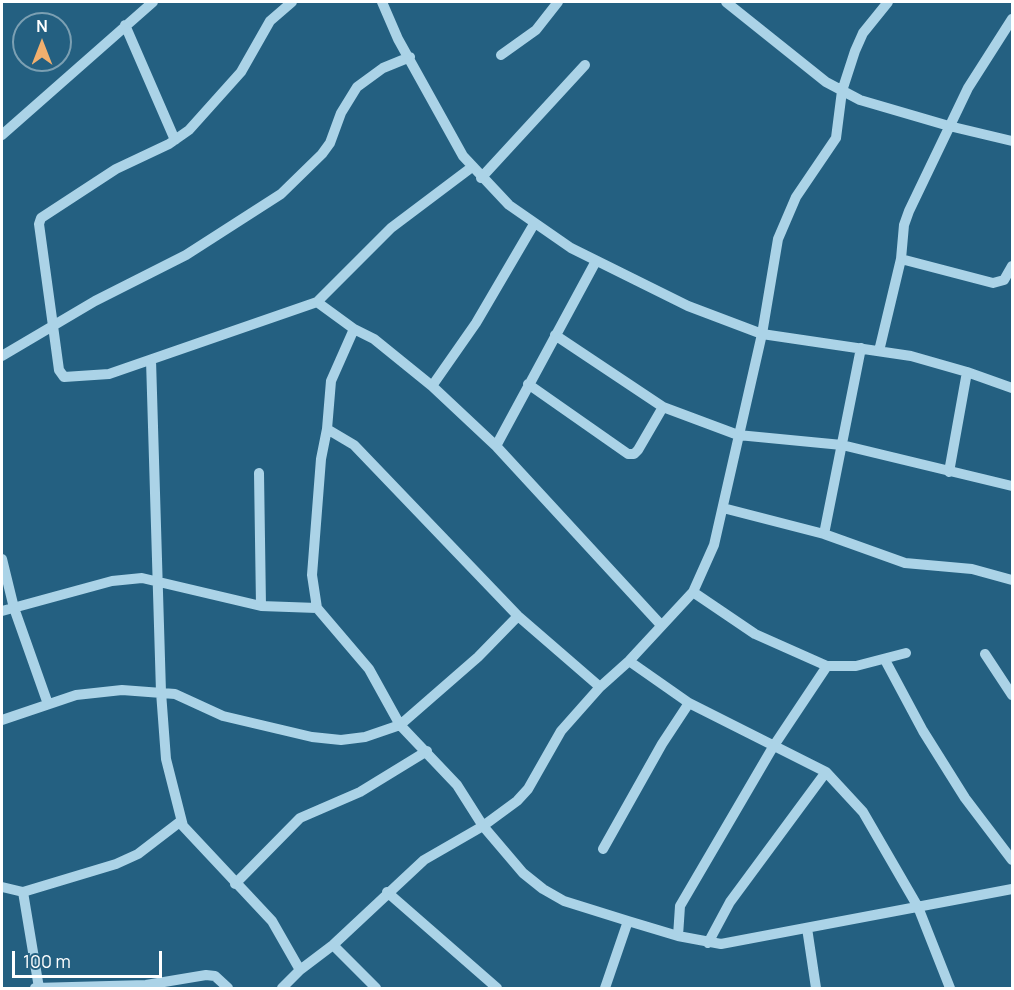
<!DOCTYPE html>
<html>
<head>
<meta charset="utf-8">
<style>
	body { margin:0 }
	#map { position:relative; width:1014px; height:990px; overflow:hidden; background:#246081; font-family:Manrope,sans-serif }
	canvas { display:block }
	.frame { position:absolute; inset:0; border:3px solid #fff; pointer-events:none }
	.north { position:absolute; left:12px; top:12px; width:60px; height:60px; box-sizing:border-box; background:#246081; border:2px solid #7ca0b3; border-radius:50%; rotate:0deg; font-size:16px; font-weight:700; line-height:24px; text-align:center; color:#fff }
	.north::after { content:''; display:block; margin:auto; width:21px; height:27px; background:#f2b06e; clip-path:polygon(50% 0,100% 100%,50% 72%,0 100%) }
	.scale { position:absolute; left:12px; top:951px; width:150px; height:27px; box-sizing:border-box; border:3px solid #fff; border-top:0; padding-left:8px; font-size:18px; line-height:21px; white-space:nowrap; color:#fff; -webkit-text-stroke:4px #246081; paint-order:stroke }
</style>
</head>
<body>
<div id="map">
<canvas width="1014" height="990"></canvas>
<div class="frame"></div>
<div class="north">N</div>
<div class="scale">100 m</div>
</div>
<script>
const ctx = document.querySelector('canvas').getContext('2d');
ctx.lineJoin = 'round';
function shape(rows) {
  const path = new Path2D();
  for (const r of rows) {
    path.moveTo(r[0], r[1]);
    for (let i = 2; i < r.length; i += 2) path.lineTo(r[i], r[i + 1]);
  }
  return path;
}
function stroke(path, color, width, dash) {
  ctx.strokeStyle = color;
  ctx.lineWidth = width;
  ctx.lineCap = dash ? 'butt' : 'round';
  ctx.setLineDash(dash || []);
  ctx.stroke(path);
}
const minor = shape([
	[292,2,270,21,241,72,189,130,169,144,116,169,41,218,39,224,53,326,59,370,64,377,109,374,317,302,391,228,472,167],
	[382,2,398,39,463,156,509,205,571,248,688,306,762,334,911,356,967,372,1012,388],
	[726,2,826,82,860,100,949,126,1012,141],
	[125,25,175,140],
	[501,55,536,30,558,2],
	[2,135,153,2],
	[481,178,585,65],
	[901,259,993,283,1004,280,1012,266],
	[317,302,354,329,331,381,327,429,354,445,518,616,600,687,629,661,693,592,714,545,762,334,778,239,796,197,836,138,842,91,855,51,863,33,888,2],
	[354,329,374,339,432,386,496,446,661,625],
	[555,335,663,407,738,435,842,445,1012,486],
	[879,351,901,259,904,225,909,211,968,88,1012,19],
	[2,356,95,301,186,255,281,194,322,154,330,143,341,113,357,87,383,68,410,57],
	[151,360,161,692,166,759,183,826,272,921,300,970],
	[528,384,628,454,634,454,638,450,663,407],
	[432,386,476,323,534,224],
	[327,429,321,459,312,575,317,608,369,669,400,725,457,785,483,826,523,873,543,889,564,901,628,921,678,936,721,944,1012,889],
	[496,446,596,261],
	[949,472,967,372],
	[259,473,261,606],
	[723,508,824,534,905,563,972,569,1012,580],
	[824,534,861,348],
	[2,559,14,608,48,704],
	[693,592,755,634,827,666,856,666,906,653],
	[2,611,112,581,142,578,261,606,317,608],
	[985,654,1012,695],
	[885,660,923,731,965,798,1012,860],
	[629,661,689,703,826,772,863,812,918,907,950,988],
	[2,720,76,695,122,690,175,694,223,716,312,737,341,740,365,737,400,725,478,657,518,616],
	[603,849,662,744,689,703],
	[235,884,300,818,360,792,427,751],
	[2,887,23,892,39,988],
	[23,892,116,864,138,854,181,821],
	[387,892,497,988],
	[807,928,816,988],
	[678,936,680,906,773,747,827,666],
	[708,943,730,902,826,772],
	[333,945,376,988],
	[35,988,146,985,206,975,215,976,228,988],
	[282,988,300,970,333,945,424,860,483,826,517,801,528,789,561,731,600,687],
	[605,988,628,921]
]);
stroke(minor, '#abd3e7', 10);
</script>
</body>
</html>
